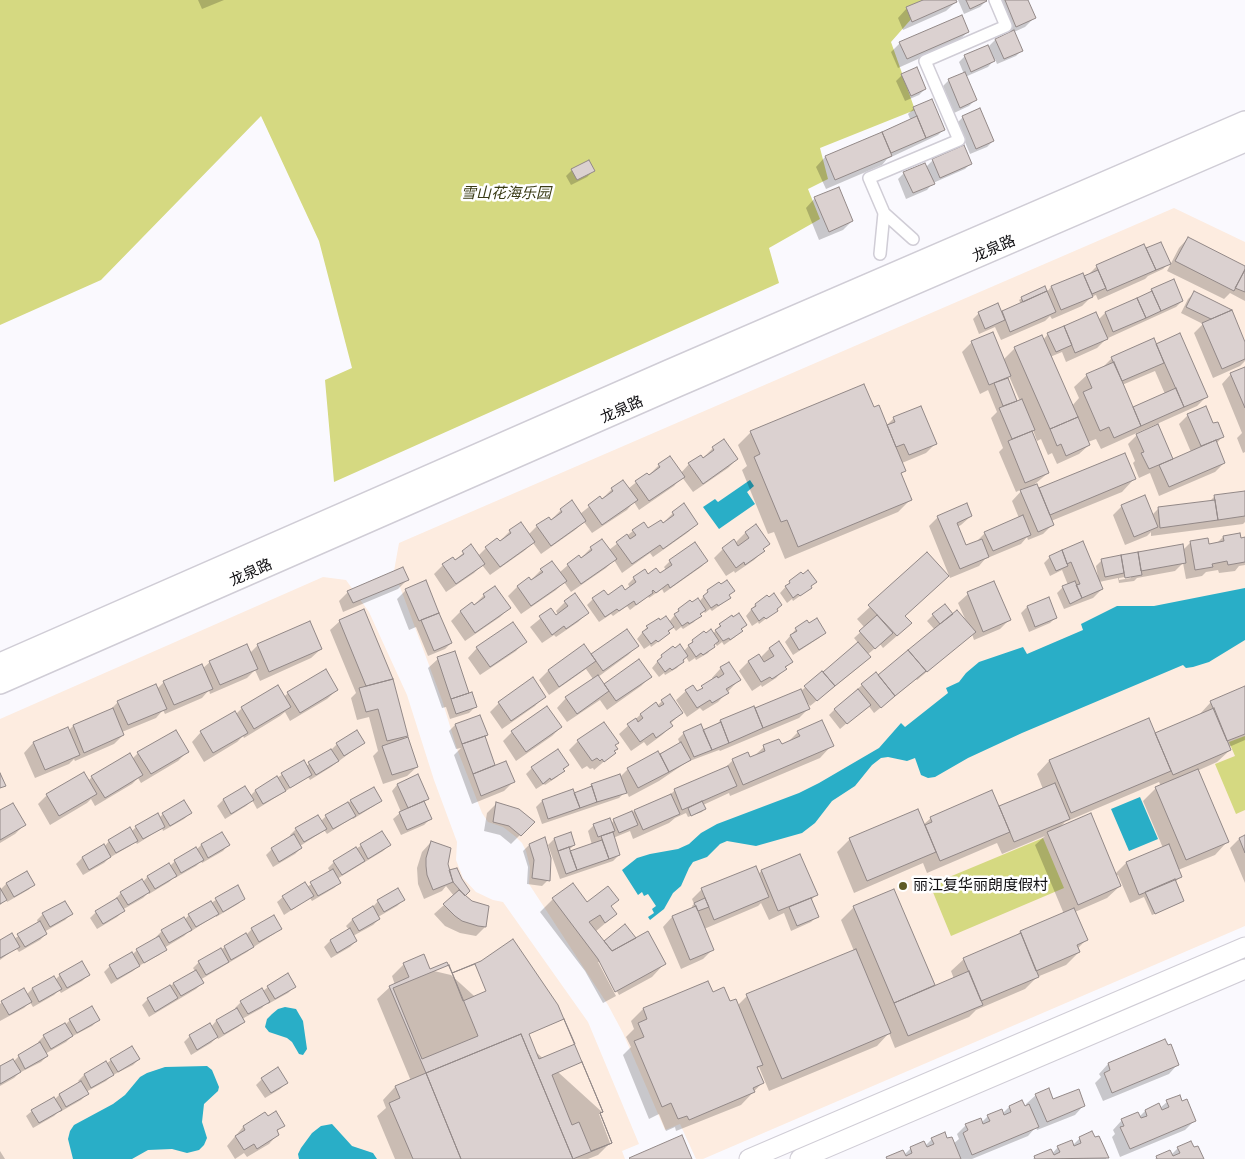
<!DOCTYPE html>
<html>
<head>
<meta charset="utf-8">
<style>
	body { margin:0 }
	canvas { display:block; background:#faf9fe }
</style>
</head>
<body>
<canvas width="1245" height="1159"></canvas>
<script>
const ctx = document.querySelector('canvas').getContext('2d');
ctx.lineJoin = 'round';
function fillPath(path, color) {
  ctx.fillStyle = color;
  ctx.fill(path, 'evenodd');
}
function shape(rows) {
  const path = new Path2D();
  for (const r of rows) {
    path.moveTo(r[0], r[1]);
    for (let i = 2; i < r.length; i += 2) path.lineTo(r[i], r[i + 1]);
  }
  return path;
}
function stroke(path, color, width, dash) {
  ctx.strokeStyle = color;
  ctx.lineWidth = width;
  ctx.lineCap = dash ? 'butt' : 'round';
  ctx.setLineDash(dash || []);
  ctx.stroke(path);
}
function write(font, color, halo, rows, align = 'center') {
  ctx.font = font + ' "PT Serif","Noto Sans SC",serif';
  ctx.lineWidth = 5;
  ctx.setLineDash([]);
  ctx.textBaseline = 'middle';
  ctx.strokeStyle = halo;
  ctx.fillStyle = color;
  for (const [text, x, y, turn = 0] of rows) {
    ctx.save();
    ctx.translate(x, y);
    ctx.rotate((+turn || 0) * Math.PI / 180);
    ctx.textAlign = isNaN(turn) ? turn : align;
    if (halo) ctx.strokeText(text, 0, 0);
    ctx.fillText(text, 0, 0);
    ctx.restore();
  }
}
const commercial = shape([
	[1174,208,1245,242,1245,926,703,1159,696,1159,680,1124,665,1130,623,1033,608,1005,529,884,530,867,526,851,522,843,516,837,503,827,488,822,482,813,457,749,442,700,394,571,399,543],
	[323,577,346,580,369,612,407,695,434,780,457,842,456,860,463,878,476,892,493,900,503,902,588,1022,639,1144,622,1151,625,1159,0,1159,0,719]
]);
const green = shape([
	[0,0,928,0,891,42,915,110,820,148,828,179,808,189,820,219,769,248,779,283,334,482,325,380,352,368,319,241,261,116,101,280,0,325],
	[1245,736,1245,810,1236,814,1215,764,1235,756,1229,742],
	[1043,838,1064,888,951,936,930,885]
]);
const water = shape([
	[750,480,754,486,747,492,755,504,719,529,703,507,715,499,718,502],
	[1245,588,1245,640,1209,662,1193,667,1186,668,1183,665,1022,733,968,758,935,777,928,778,921,775,915,758,907,761,888,757,881,758,872,765,855,786,832,801,815,823,802,833,756,846,727,841,720,844,707,857,693,862,689,868,681,886,673,893,664,909,650,920,648,917,654,913,652,909,656,906,648,894,644,896,642,892,638,895,622,870,637,858,650,854,678,849,689,844,701,833,717,824,799,793,819,783,879,748,901,723,905,727,948,693,946,688,959,682,966,673,979,662,1023,647,1027,654,1083,630,1081,624,1117,606,1154,606],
	[1140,797,1158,839,1129,851,1111,809],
	[285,1007,296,1009,303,1021,307,1049,303,1055,299,1054,292,1042,287,1038,269,1032,265,1027,267,1019,272,1014,278,1009],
	[207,1066,212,1070,219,1087,218,1091,204,1104,202,1122,207,1138,204,1145,199,1150,187,1153,172,1149,148,1150,132,1159,73,1159,68,1139,70,1131,74,1125,113,1104,125,1095,140,1077,147,1073,165,1067],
	[332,1124,352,1146,373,1153,377,1159,299,1159,298,1154,301,1148,312,1133,321,1126]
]);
const shadow = shape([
	[198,0,224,0,202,9],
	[926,0,955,0,956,2,946,11,903,30,898,18,907,8],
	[958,0,985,0,986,1,980,7,964,14],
	[999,0,1027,0,1034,18,1025,27,1014,32,1022,50,1016,56,997,64,995,59,988,67,965,77,975,100,969,106,954,113,943,86,949,80,964,74,959,62,965,56,988,47,995,40,1006,35,994,5],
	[968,32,958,41,898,68,891,52,900,43],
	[902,75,925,89,919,95,905,101,896,81],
	[914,108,944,129,938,135,887,159,882,165,826,189,816,167,825,157,911,121,908,114],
	[963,117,993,141,987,147,970,154,957,123],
	[933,160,971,163,965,169,933,183,927,190,906,199,898,179,904,173,926,167],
	[572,170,593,171,587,177,571,185,566,176],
	[815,198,852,221,843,230,819,240,806,208],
	[1188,238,1241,275,1245,271,1245,301,1230,293,1224,299,1167,271,1179,248],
	[1161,243,1169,263,1163,269,1148,276,1145,279,1098,300,1096,295,1091,297,1082,306,1052,319,1050,316,1045,321,1001,340,995,327,979,334,973,319,979,313,1001,313,1021,304,1019,300,1022,298,1046,293,1051,287,1082,274,1084,277,1087,276,1097,266],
	[1152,290,1182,301,1176,307,1106,339,1097,348,1066,362,1062,352,1050,357,1072,406,1079,398,1074,387,1087,375,1103,367,1112,358,1156,345,1206,397,1197,406,1101,449,1096,439,1088,442,1089,445,1079,454,1057,464,1052,453,1048,455,1041,439,1037,441,1033,430,1031,432,1048,473,1035,484,1038,490,1124,454,1134,479,1122,492,1051,521,1052,525,1043,534,1028,540,1027,537,1021,544,985,559,979,566,950,578,929,526,938,517,971,516,961,525,957,527,966,547,976,542,985,533,1019,518,1012,501,1024,488,1016,492,999,452,1003,448,991,418,997,412,988,390,980,394,962,352,972,342,1003,360,1015,348,1043,340,1048,334,1098,320,1105,313,1148,294],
	[1155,371,1165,394,1133,409,1122,385],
	[1009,376,1020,401,1017,402,1007,379],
	[1194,293,1231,311,1245,345,1245,361,1240,366,1213,378,1194,333,1203,324,1181,313,1188,299],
	[1245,368,1245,452,1243,453,1237,438,1242,433,1222,384,1231,374],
	[873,409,886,426,894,418,935,444,926,453,902,463,905,470,900,475,910,500,898,512,785,559,774,532,768,534,742,470,747,466,738,445,751,432],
	[1188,415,1213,425,1223,436,1216,444,1224,463,1215,472,1159,496,1150,473,1139,478,1133,463,1135,461,1128,444,1137,435,1173,460,1191,452,1179,424],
	[713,448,737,459,728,468,693,492,682,477,674,486,639,510,634,502,627,510,592,533,584,522,575,530,541,554,533,543,524,551,490,575,482,565,474,573,446,592,434,574,443,565,454,561,471,546,478,556,486,548,499,542,510,531,520,524,528,535,537,526,550,521,561,510,580,514,600,498,601,500,612,489,628,489,646,474,648,476,659,465,670,458,681,473,689,464,702,459],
	[1245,492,1245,522,1243,524,1151,536,1151,532,1147,536,1125,545,1113,515,1122,506,1152,515,1158,509,1209,502,1215,496],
	[673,513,697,524,687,533,653,557,650,553,622,573,614,560,606,568,571,592,564,582,556,590,521,614,508,596,518,586,530,581,541,570,559,573,568,565,580,559,591,548,609,550,633,531,648,530,662,524],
	[746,532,763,551,754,560,735,573,734,571,726,576,714,558,723,549,735,543],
	[1223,537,1245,538,1245,565,1239,566,1235,571,1219,573,1218,570,1206,572,1202,576,1186,579,1183,563,1175,571,1137,578,1134,581,1119,583,1118,578,1099,582,1102,589,1093,598,1064,609,1057,593,1063,587,1068,585,1062,570,1050,576,1044,563,1050,557,1082,543,1098,577,1096,566,1102,560,1182,545,1182,551,1190,543,1208,545,1217,543],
	[1131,576,1131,578,1119,580,1119,578],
	[927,554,898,635,883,648,880,644,867,655,869,657,860,666,810,706,805,700,808,709,799,718,720,751,719,750,687,762,659,781,629,797,626,791,619,798,542,824,536,807,542,801,572,790,573,794,588,789,592,786,620,777,628,769,680,744,678,739,684,733,703,731,715,726,720,721,753,707,754,710,802,690,859,644,854,638,865,628,857,619],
	[670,561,707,561,701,567,664,593,662,589,649,598,648,596,630,610,627,606,613,616,611,614,599,622,587,605,593,599,625,591,630,588,628,584,634,578,660,575,666,570,664,567],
	[407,580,398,589,343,612,339,601,348,592],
	[790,582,810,586,811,588,793,601,792,599,787,603,780,593],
	[994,582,1009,620,1000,629,974,640,972,634,917,680,916,679,874,713,868,705,840,729,829,715,835,709,862,685,878,677,935,630,927,621,933,615,951,614,966,621,958,603,968,594],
	[406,590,451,643,445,649,428,656,416,627,409,630,397,599],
	[708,591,733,591,723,603,712,611,710,609,705,613,703,610,694,622,683,629,681,627,676,631,673,627,662,639,651,647,650,645,644,649,637,639,647,627,660,621,669,622,679,610,699,602],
	[484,595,509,608,500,617,465,641,451,621,460,612,473,606],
	[1048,599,1056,617,1050,623,1029,632,1021,613,1027,607],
	[565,602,587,613,578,622,556,637,554,635,542,643,530,627,551,610,555,616,558,615,556,611],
	[755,605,776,610,776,611,759,624,758,622,752,626,746,616],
	[340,621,392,679,407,735,401,741,417,767,407,776,383,784,373,756,378,751,369,717,357,720,351,698,356,693,330,630],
	[309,623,321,649,311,658,260,681,255,670,247,678,210,694,209,690,202,698,165,714,163,710,156,718,122,732,123,735,114,744,75,761,74,759,69,764,35,778,24,753,33,743,67,729,68,731,73,726,109,711,118,702,157,689,164,682,202,669,210,662,250,653,258,645],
	[512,624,525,641,516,651,480,675,468,658,477,648],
	[720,625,745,625,735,637,724,645,722,642,717,646,715,643,708,653,696,660,695,658,689,662,686,657,677,668,665,675,664,673,659,677,652,668,662,656,684,651,693,641,713,634],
	[796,629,825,632,819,638,793,655,785,642],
	[584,646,591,655,637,646,628,655,598,677,604,686,650,677,641,686,607,710,600,700,567,722,557,708,566,698,593,679,586,669,549,695,539,680,548,671],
	[769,649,791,662,776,678,762,687,761,685,752,691,739,671,748,662,759,656,760,658],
	[455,653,468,695,475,707,469,713,450,719,446,707,442,708,428,668,438,659],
	[721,668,739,680,718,702,703,711,700,708,687,717,676,700,686,691,697,692,713,680,712,678],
	[278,687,284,697,288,693,337,690,327,699,290,721,285,712,280,716,244,738,243,736,237,742,204,762,192,742,201,732,236,714,242,708],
	[1245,688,1245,740,1229,747,1230,750,1217,762,1197,771,1227,842,1215,855,1178,870,1181,876,1175,882,1183,901,1180,903,1152,915,1144,897,1130,903,1118,875,1116,876,1120,886,1107,898,1075,912,1086,940,1077,949,1079,952,1066,965,1037,977,1025,989,976,1010,969,1017,895,1048,889,1033,877,1046,769,1091,759,1067,757,1069,762,1083,741,1105,676,1131,675,1127,666,1131,659,1114,649,1119,623,1055,631,1047,626,1037,634,1029,631,1021,643,1009,707,982,712,994,737,1006,747,996,854,951,841,920,854,907,894,891,934,987,954,979,951,971,964,959,1015,937,1020,932,1064,914,1035,845,1045,836,1002,854,997,843,927,873,923,863,854,893,837,852,850,839,923,825,931,818,998,808,1043,789,1037,774,1049,761,1148,719,1155,735,1199,715,1211,702],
	[1159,782,1161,786,1156,788,1143,801,1163,848,1126,863,1115,874,1059,828,1065,822],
	[544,696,535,706,502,729,490,712,499,703],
	[662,701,681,713,670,724,671,726,662,735,647,746,644,742,631,751,619,734,640,715,656,704,657,706],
	[480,716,484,737,494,767,513,782,504,791,472,804,454,755,461,748,456,749,449,731,455,725],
	[561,727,552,736,516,761,503,741,512,732],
	[798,732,832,745,820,758,730,796,729,793,703,805,704,809,702,812,688,817,686,813,675,818,669,823,633,839,630,831,613,838,619,855,613,861,560,879,548,845,554,839,574,845,569,850,570,852,592,845,588,831,594,825,611,824,614,820,669,796,674,791,723,770,733,760,753,757,764,747,781,746,786,744],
	[578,741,614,745,614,753,594,770,593,768,590,769,587,766,582,769,569,750],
	[363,743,331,767,310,780,308,777,257,809,252,800,246,806,225,819,217,806,223,800,245,787,250,796,255,791,303,762,306,766,331,750,337,744],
	[187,752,178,761,141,783,138,778,132,784,95,806,91,799,87,803,50,825,38,804,47,795,88,781,92,777,132,759,138,753],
	[568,765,557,777,545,785,544,784,536,789,526,774,532,768],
	[397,785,427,798,423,802,430,819,424,825,401,835,393,819,401,812,392,791],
	[351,801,380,801,374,806,353,819,352,818,327,834,324,830,319,834,300,846,301,848,295,854,273,867,266,855,272,849,291,837,290,835,296,829,321,821,326,816],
	[496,804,533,822,511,844,500,835,484,831,487,813],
	[0,812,24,825,15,834,0,843],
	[190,813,184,819,163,831,162,828,137,844,135,841,130,846,109,858,104,863,83,875,76,864,82,858,104,847,109,841,131,832,136,827,159,818,163,814],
	[222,833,228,845,223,851,202,863,201,861,196,866,175,878,174,877,169,882,149,894,148,893,143,898,122,910,123,911,117,917,97,929,90,918,96,912,116,900,115,899,121,893,143,882,148,876,170,866,175,861,196,850,201,845],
	[382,833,389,845,383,851,337,879,340,882,334,888,312,901,310,898,284,915,277,902,283,897,307,887,330,872,328,868,334,862],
	[1245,837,1245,883,1230,848,1239,839],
	[431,842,447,864,449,871,456,869,464,896,485,927,476,936,460,933,445,926,434,914,454,896,446,886,442,891,424,899,418,884,417,868,422,852],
	[529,845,548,880,542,886,527,884,528,867,523,851],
	[800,855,816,895,811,900,817,916,811,922,791,931,784,913,769,920,761,903,758,906,704,929,712,950,703,959,681,969,663,927,672,917,693,909,692,906,694,904,692,899,702,889,755,867,758,875,761,871],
	[27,872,34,884,28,890,7,902,6,899,0,905,0,890,6,884],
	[573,885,587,903,617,900,610,907,616,914,595,932,604,943,636,940,664,964,652,977,619,995,601,962,598,962,616,996,603,1003,585,971,540,912,553,899],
	[237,887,244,898,238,904,216,917,216,915,190,932,189,931,184,936,164,948,165,949,159,955,137,967,133,971,111,984,104,972,110,966,132,955,137,950,157,939,156,937,162,931,184,920,189,915,211,903],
	[397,890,403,900,397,906,378,917,379,919,373,925,353,936,356,941,350,947,331,958,324,947,330,941,349,930,346,926,352,920,372,908,378,901],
	[43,914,71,914,65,920,44,932,46,934,40,940,19,952,16,948,0,960,0,941,14,939,38,923,37,920],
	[280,928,274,934,252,948,247,952,200,980,202,983,196,989,149,1017,142,1005,148,999,195,971,193,968,199,962,246,935,252,929],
	[404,964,451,975,602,1112,599,1114,610,1143,598,1155,588,1159,395,1159,377,1116,386,1108,383,1100,395,1087,411,1081,377,999,390,987,395,985,392,976],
	[60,975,88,975,82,981,61,993,59,990,54,995,33,1007,30,1002,24,1008,0,1021,0,1004,2,1002,26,995,32,989,54,977,55,980],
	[268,987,294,987,288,993,268,1004,267,1002,262,1008,242,1019,244,1022,238,1027,218,1039,217,1037,211,1043,191,1055,184,1042,190,1036,210,1025,211,1027,216,1021,236,1010,235,1008,241,1002,262,992],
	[70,1020,98,1020,92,1026,71,1037,66,1042,45,1054,47,1056,41,1062,19,1073,14,1078,0,1086,0,1068,14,1061,19,1056,39,1045,38,1042,44,1036,65,1025],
	[1165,1041,1178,1064,1169,1074,1103,1101,1095,1083,1101,1077,1099,1074,1108,1064],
	[139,1059,133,1065,111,1076,106,1081,86,1092,87,1094,81,1100,60,1112,59,1111,54,1116,33,1128,26,1116,32,1111,54,1100,59,1095,80,1083,78,1081,84,1075,106,1064,111,1060],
	[262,1079,286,1083,280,1089,265,1098,256,1085],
	[1036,1095,1053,1101,1084,1105,1075,1115,1037,1130,1036,1127,1028,1136,972,1159,961,1159,961,1158,959,1159,886,1159,904,1155,911,1148,925,1146,932,1139,947,1140,953,1144,959,1139,957,1134,966,1125,981,1123,988,1116,1002,1114,1009,1107,1022,1102,1024,1108,1027,1107,1026,1104],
	[1167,1102,1194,1121,1185,1130,1120,1157,1112,1137,1115,1134,1113,1130,1122,1120,1139,1117,1145,1111,1160,1108],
	[265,1114,268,1118,283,1125,276,1132,278,1134,269,1144,247,1157,244,1153,235,1159,227,1146,243,1127],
	[1080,1138,1107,1157,1106,1159,1033,1159,1035,1157,1052,1154,1058,1147,1073,1145],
	[1178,1148,1202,1159,1155,1159,1157,1157,1171,1155],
	[0,1151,5,1159,0,1159]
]);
const building = shape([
	[923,0,956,0,957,2,912,22,906,7,923,0],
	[966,0,986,0,987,1,970,9,966,0],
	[1005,0,1028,0,1036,18,1016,27,1005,0],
	[962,15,969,32,907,59,899,42,962,15],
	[1014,30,1023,51,1004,59,995,39,1014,30],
	[988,45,995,61,971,72,964,55,988,45],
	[917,67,926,89,911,96,901,74,917,67],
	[965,72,977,100,960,108,948,79,965,72],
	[932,99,945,130,926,138,913,107,932,99],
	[980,108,994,141,976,149,962,116,980,108],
	[917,116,926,138,891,153,882,132,917,116],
	[882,132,892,156,835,180,825,156,882,132],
	[964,145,972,164,940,178,932,159,964,145],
	[589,160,595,171,577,180,571,169,589,160],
	[925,163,935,184,913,193,903,172,925,163],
	[839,187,853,221,829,232,814,197,839,187],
	[1188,237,1245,266,1245,269,1234,291,1175,261,1188,237],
	[1161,242,1171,264,1156,270,1146,248,1161,242],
	[1144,244,1156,270,1107,291,1096,265,1144,244],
	[1098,270,1106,288,1092,294,1084,276,1098,270],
	[1245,270,1245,292,1235,288,1245,270],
	[1083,273,1093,297,1061,310,1051,286,1083,273],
	[1174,279,1183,301,1161,311,1151,289,1174,279],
	[1045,286,1047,291,1023,302,1021,297,1045,286],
	[1047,291,1056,312,1010,332,1002,311,1047,291],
	[1152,291,1161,311,1146,318,1137,298,1152,291],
	[1194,291,1232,310,1211,319,1186,307,1194,291],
	[1137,298,1146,318,1113,332,1105,312,1137,298],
	[998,303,1005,320,985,329,978,312,998,303],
	[1232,310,1245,342,1245,359,1222,369,1202,323,1232,310],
	[1096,312,1108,339,1075,353,1064,326,1096,312],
	[1064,326,1072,345,1056,352,1047,333,1064,326],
	[993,332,1011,376,989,385,971,341,993,332],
	[1180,333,1208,397,1184,407,1156,344,1180,333],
	[1042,335,1078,417,1050,429,1014,347,1042,335],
	[1154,338,1164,363,1122,381,1111,357,1154,338],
	[1114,362,1141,426,1114,438,1109,427,1100,431,1083,392,1092,388,1086,374,1114,362],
	[1245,367,1245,408,1230,373,1245,367],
	[1008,378,1017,401,1003,406,994,383,1008,378],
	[864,384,874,407,879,405,896,447,906,471,901,473,912,500,798,547,787,520,781,522,754,457,760,454,750,431,864,384],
	[1176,388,1184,407,1141,426,1133,407,1176,388],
	[1022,399,1035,430,1012,439,999,408,1022,399],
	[921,406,937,444,909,455,904,444,896,447,887,425,895,422,893,417,921,406],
	[1206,406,1213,423,1218,422,1224,437,1201,446,1187,414,1206,406],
	[1078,417,1090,445,1066,456,1061,444,1057,446,1050,429,1078,417],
	[1158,424,1173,459,1149,469,1141,453,1144,452,1136,434,1158,424],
	[1032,431,1049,473,1025,483,1008,441,1032,431],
	[724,439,738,459,703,484,688,463,701,455,703,458,714,450,712,447,724,439],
	[1216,440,1225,463,1169,487,1159,465,1216,440],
	[1125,453,1136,479,1050,515,1039,488,1125,453],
	[670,456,685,477,649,501,635,481,647,473,649,475,660,467,658,464,670,456],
	[623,480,638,500,602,525,588,505,600,496,602,499,613,491,611,488,623,480],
	[1037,484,1054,525,1038,532,1020,490,1037,484],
	[1245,491,1245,516,1218,520,1214,495,1245,491],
	[1145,495,1158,527,1134,537,1121,505,1145,495],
	[572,500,586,521,551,546,536,525,549,517,551,520,562,512,560,509,572,500],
	[1215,500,1218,520,1160,528,1158,507,1215,500],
	[684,503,698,524,663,549,660,545,632,564,616,542,627,534,630,539,636,535,632,530,644,522,648,528,661,520,663,523,674,515,672,512,684,503],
	[967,503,972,516,957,523,966,545,982,539,989,557,960,569,937,516,967,503],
	[1023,515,1031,535,993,551,984,532,1023,515],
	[521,522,535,542,500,567,485,547,497,538,500,541,511,533,509,530,521,522],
	[756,524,770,544,763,549,765,551,745,565,744,562,736,568,722,548,734,539,738,546,749,538,745,532,756,524],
	[1240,533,1241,538,1245,537,1245,562,1228,565,1227,561,1212,564,1213,567,1195,570,1190,541,1208,538,1209,544,1224,541,1223,536,1240,533],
	[602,539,617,559,581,584,567,564,579,555,581,558,592,550,590,547,602,539],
	[1083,541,1103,589,1082,598,1076,585,1080,584,1071,562,1067,564,1062,550,1083,541],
	[695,542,708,561,670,588,668,584,656,593,653,590,652,591,653,593,636,605,634,601,619,611,617,609,605,617,592,598,604,590,608,595,622,585,625,590,636,582,633,577,645,569,648,574,656,568,660,573,672,565,669,560,695,542],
	[471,544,485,564,456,584,442,564,453,557,455,560,464,554,462,551,471,544],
	[1183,544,1186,563,1141,571,1138,552,1183,544],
	[1062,550,1068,566,1056,571,1049,556,1062,550],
	[927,552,949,576,905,616,912,623,897,636,868,605,927,552],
	[1138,552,1142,575,1125,578,1121,555,1138,552],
	[1121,555,1124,573,1105,577,1101,559,1121,555],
	[552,561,567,581,531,606,517,586,529,577,531,580,543,572,540,569,552,561],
	[403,567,409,580,353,603,347,591,403,567],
	[808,570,817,582,811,586,812,588,800,596,798,594,793,598,785,586,790,583,789,581,801,572,803,574,808,570],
	[426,580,439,613,419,621,405,589,426,580],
	[727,580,735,591,729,595,731,598,718,606,717,604,711,608,703,596,708,592,707,590,719,582,721,584,727,580],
	[994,581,1011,620,983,632,967,592,994,581],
	[1075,581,1082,598,1070,604,1062,586,1075,581],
	[495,586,511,608,475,633,460,611,472,602,474,605,485,597,483,594,495,586],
	[575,593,589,613,566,629,564,626,552,635,539,616,551,608,556,615,568,606,564,601,575,593],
	[774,593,782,605,777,609,778,611,766,619,764,617,759,621,751,609,756,606,755,604,767,595,769,597,774,593],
	[1049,597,1057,618,1035,627,1027,606,1049,597],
	[698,598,706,610,700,614,702,616,689,624,688,622,682,626,674,614,679,611,678,609,690,600,692,602,698,598],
	[945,604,953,614,940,624,932,614,945,604],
	[364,609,393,679,366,686,339,620,364,609],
	[957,610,976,632,927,672,908,650,957,610],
	[439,613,452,643,434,651,421,620,439,613],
	[739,613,747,625,741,629,743,631,730,640,729,638,723,641,715,630,721,626,719,624,732,615,733,617,739,613],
	[877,615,893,633,875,649,859,631,877,615],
	[666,616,674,627,668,631,670,633,658,642,656,640,651,644,642,632,648,628,646,626,659,618,660,620,666,616],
	[817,618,826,633,799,650,790,635,797,631,795,628,807,620,809,623,817,618],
	[310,621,322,649,269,672,257,644,310,621],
	[513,622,527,642,490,667,476,647,513,622],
	[627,629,639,646,603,671,591,654,627,629],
	[711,629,719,641,714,645,715,647,703,655,701,653,696,657,688,645,693,642,692,640,704,631,706,633,711,629],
	[779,641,793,662,785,667,787,669,772,679,770,677,761,682,748,661,759,654,764,662,774,656,769,648,779,641],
	[858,642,871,657,835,686,823,672,858,642],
	[247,644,258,669,220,685,209,661,247,644],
	[584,644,596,661,559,687,548,670,584,644],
	[680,644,688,656,683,660,684,662,672,670,670,668,665,672,657,661,662,657,661,655,673,646,675,648,680,644],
	[908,650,926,671,895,696,878,675,908,650],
	[455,651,469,693,451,699,437,657,455,651],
	[639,659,652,677,616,701,604,684,639,659],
	[729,662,741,680,726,689,729,693,712,703,710,700,697,708,685,690,693,685,697,691,703,688,701,686,717,676,718,678,724,674,720,667,729,662],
	[202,664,213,689,174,705,163,681,202,664],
	[326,669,338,690,300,713,287,692,326,669],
	[822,671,835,686,817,701,804,686,822,671],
	[876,672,895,696,881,708,861,684,876,672],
	[598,675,609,691,577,714,565,697,598,675],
	[533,677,546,697,511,721,498,702,533,677],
	[393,679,408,736,387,741,378,709,366,712,359,688,393,679],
	[156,684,167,709,128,725,117,701,156,684],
	[278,685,291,707,254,729,241,707,278,685],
	[1245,686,1245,734,1227,741,1210,701,1245,686],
	[801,689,810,709,763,728,755,708,801,689],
	[858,689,871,705,847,724,834,709,858,689],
	[472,692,477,707,456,714,451,699,472,692],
	[670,694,683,713,670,722,673,726,656,738,653,733,640,742,627,724,636,718,638,722,643,718,640,714,656,702,659,707,664,704,661,700,670,694],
	[547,706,562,727,526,752,511,731,547,706],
	[754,706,763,728,729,743,720,720,754,706],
	[113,708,124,735,84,753,73,725,113,708],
	[1214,708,1231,750,1173,775,1155,733,1214,708],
	[235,711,248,733,213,753,200,731,235,711],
	[480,715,488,735,462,744,455,724,480,715],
	[1149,718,1171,771,1071,813,1049,760,1149,718],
	[822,720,834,746,743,785,732,759,748,752,750,757,765,751,763,745,779,739,782,744,800,736,797,731,822,720],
	[604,722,619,743,615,745,618,749,614,751,616,753,604,762,602,759,600,761,597,758,592,761,577,740,604,722],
	[721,722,729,743,712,750,703,730,721,722],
	[701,724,712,750,694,757,683,732,701,724],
	[68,727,80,755,45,770,33,742,68,727],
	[176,730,189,752,151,774,137,752,176,730],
	[357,730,365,743,344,756,336,743,357,730],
	[485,736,495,765,473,774,462,744,485,736],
	[408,737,418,767,392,775,382,746,408,737],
	[681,742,691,760,669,772,660,754,681,742],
	[331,749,339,761,316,775,308,762,331,749],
	[558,749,569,765,563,769,565,771,551,780,550,778,543,784,531,767,558,749],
	[658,751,669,772,638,788,627,768,658,751],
	[130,753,143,775,105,798,91,776,130,753],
	[304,760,312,775,290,788,281,773,304,760],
	[506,761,515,782,481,796,473,774,506,761],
	[728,766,737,786,682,810,674,789,728,766],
	[1198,769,1229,842,1186,860,1155,787,1198,769],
	[84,772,97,794,59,816,46,794,84,772],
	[0,773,6,786,0,788,0,773],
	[418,774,429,799,408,808,397,784,418,774],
	[620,774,627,793,597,802,591,784,620,774],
	[277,776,286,791,263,804,255,790,277,776],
	[1055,783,1070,819,1014,842,999,806,1055,783],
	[245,786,254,800,231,814,223,799,245,786],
	[592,786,597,802,580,808,574,793,592,786],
	[374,787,382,801,359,814,350,800,374,787],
	[573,789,580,808,548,819,542,800,573,789],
	[992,790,1010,832,940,861,925,825,932,822,930,817,992,790],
	[671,794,680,814,643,830,634,810,671,794],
	[184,800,192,813,170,826,162,813,184,800],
	[424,801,432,819,407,830,399,812,424,801],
	[702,801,706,809,691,816,688,808,702,801],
	[348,802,356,816,333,829,325,815,348,802],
	[496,802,519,809,535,822,521,836,509,826,493,822,496,802],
	[13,803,26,825,0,840,0,810,13,803],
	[918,809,936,852,867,881,849,838,918,809],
	[632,811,638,825,619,833,613,819,632,811],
	[158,813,165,827,143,839,135,826,158,813],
	[1091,813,1121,886,1078,905,1047,832,1091,813],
	[318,815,327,829,304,842,295,828,318,815],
	[610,818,615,831,598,837,593,824,610,818],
	[130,827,138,841,116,853,108,840,130,827],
	[382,831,391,845,368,859,360,844,382,831],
	[222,832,230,845,208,858,201,844,222,832],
	[571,832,575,845,558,851,554,838,571,832],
	[613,832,620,855,609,859,601,836,613,832],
	[294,834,302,848,279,862,271,848,294,834],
	[1245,835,1245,853,1239,838,1245,835],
	[545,837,551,858,550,881,532,878,534,860,529,844,545,837],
	[602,840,609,859,577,870,570,851,602,840],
	[431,841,451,848,448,864,453,882,433,890,427,875,426,866,426,858,431,841],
	[104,844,111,857,89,870,82,857,104,844],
	[1169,844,1182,877,1139,895,1126,862,1169,844],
	[196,847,204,860,181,873,174,860,196,847],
	[356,847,365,861,342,875,333,861,356,847],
	[569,847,577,870,566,874,558,851,569,847],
	[800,854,818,895,778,911,761,870,800,854],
	[169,863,177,876,155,889,147,876,169,863],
	[756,866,769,897,714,920,701,888,756,866],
	[457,868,462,879,470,891,465,896,453,882,449,870,457,868],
	[333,869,341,883,318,896,310,882,333,869],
	[27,871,35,885,14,897,6,883,27,871],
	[142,879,150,892,128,905,120,892,142,879],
	[1175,879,1184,901,1155,914,1145,892,1175,879],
	[305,882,314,896,291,910,282,896,305,882],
	[573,883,587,902,608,886,619,900,611,906,617,914,605,923,600,915,589,922,612,951,648,931,666,964,615,992,598,959,552,898,573,883],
	[238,885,245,899,223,912,215,898,238,885],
	[0,888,7,900,0,904,0,888],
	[398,888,405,900,384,912,377,900,398,888],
	[894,889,935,985,894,1003,853,906,894,889],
	[459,890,472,901,489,906,486,927,478,926,462,921,455,916,443,904,459,890],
	[117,898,125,911,103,924,95,911,117,898],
	[705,898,709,907,698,911,694,903,705,898],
	[811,898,819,917,797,926,789,907,811,898],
	[65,901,73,914,50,927,42,913,65,901],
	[211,901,219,914,196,927,188,914,211,901],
	[373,906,380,919,359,931,352,919,373,906],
	[696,906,714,950,690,960,672,916,696,906],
	[1074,908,1088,940,1077,945,1080,952,1036,971,1020,931,1074,908],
	[274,915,282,929,259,942,251,928,274,915],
	[184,917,192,930,169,943,161,930,184,917],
	[40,921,47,934,25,947,17,934,40,921],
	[625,924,636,938,612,951,604,941,625,924],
	[350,928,357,941,337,953,330,940,350,928],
	[12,933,20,947,0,958,0,940,12,933],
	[246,933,254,947,231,960,224,946,246,933],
	[1021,933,1039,977,981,1001,963,958,1021,933],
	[159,936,167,950,144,963,136,949,159,936],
	[513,939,558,1005,603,1112,600,1113,612,1143,573,1159,521,1034,426,1073,389,986,409,977,403,963,424,954,430,969,447,962,452,973,481,961,513,939],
	[221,948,229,962,206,975,198,961,221,948],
	[856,949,891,1033,782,1079,746,994,856,949],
	[132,952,140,966,117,979,109,965,132,952],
	[82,961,90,975,67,988,59,974,82,961],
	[475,964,486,991,463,1001,452,973,475,964],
	[449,965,478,1036,422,1059,393,988,449,965],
	[196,970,204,983,181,996,173,983,196,970],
	[969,971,983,1005,908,1036,894,1003,969,971],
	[288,973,296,987,275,999,267,986,288,973],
	[54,976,62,989,39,1002,32,988,54,976],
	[708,981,713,992,724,987,730,1001,736,999,763,1065,757,1067,764,1083,753,1088,755,1092,689,1120,687,1116,678,1119,671,1103,662,1107,634,1041,644,1037,638,1023,647,1019,643,1008,708,981],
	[170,985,178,998,155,1012,147,998,170,985],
	[24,988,32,1002,9,1015,1,1001,24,988],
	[262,988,270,1002,248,1014,240,1001,262,988],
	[92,1006,100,1020,77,1033,69,1019,92,1006],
	[237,1008,245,1022,224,1034,216,1020,237,1008],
	[564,1019,575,1044,539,1059,529,1034,564,1019],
	[65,1023,73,1036,51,1049,43,1035,65,1023],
	[210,1023,218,1037,197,1050,189,1035,210,1023],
	[521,1034,573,1159,461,1159,426,1073,521,1034],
	[1165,1039,1168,1045,1171,1044,1179,1065,1112,1093,1104,1073,1110,1070,1108,1063,1165,1039],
	[40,1042,48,1056,25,1069,18,1055,40,1042],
	[132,1046,140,1059,118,1072,110,1059,132,1046],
	[13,1059,21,1072,0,1084,0,1066,13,1059],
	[106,1061,114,1075,91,1088,84,1074,106,1061],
	[582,1062,603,1112,600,1113,612,1143,591,1151,579,1122,572,1125,552,1075,582,1062],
	[278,1067,288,1083,271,1093,261,1078,278,1067],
	[426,1073,461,1159,413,1159,389,1103,400,1098,395,1086,426,1073],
	[81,1081,89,1094,66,1107,59,1094,81,1081],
	[1049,1088,1053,1099,1079,1089,1085,1106,1047,1122,1035,1094,1049,1088],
	[1180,1095,1182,1101,1187,1099,1196,1121,1130,1149,1120,1127,1124,1126,1121,1119,1138,1112,1141,1118,1147,1116,1145,1110,1159,1103,1162,1110,1169,1107,1166,1100,1180,1095],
	[54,1097,62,1110,39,1123,31,1110,54,1097],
	[1022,1100,1025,1106,1029,1104,1039,1127,972,1155,963,1133,968,1130,965,1124,981,1118,983,1124,990,1121,987,1115,1002,1109,1004,1115,1011,1112,1009,1106,1022,1100],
	[276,1111,285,1126,277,1130,279,1135,257,1149,254,1144,244,1150,235,1136,245,1130,243,1126,265,1112,268,1116,276,1111],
	[1092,1131,1095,1137,1099,1136,1109,1158,1035,1159,1034,1156,1051,1149,1054,1155,1060,1152,1057,1146,1072,1140,1074,1146,1081,1143,1079,1137,1092,1131],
	[945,1132,947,1138,952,1137,961,1159,887,1159,886,1157,903,1150,906,1156,912,1153,910,1147,924,1141,927,1147,934,1144,931,1138,945,1132],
	[682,1135,692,1159,630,1159,629,1158,682,1135],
	[1191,1141,1194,1147,1198,1146,1204,1159,1157,1159,1156,1156,1170,1150,1173,1156,1180,1153,1177,1147,1191,1141]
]);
const pedestrian = shape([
	[884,213,869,178,959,140,925,61,1006,26,995,0],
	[880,254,884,213,913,239]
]);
const tertiary = shape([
	[749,1159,1245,947],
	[800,1159,1245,969]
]);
const secondary = shape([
	[0,664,668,371,1245,122],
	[0,683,675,387,1245,141]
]);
const markers = [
	[903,886,5,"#5e5a26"]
];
const parkNames = [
	["雪山花海乐园",506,194]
];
const streetNames = [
	["龙泉路",994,249,-23],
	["龙泉路",622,410,-24],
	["龙泉路",251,573,-24]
];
const poiNames = [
	["丽江复华丽朗度假村",913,886]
];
fillPath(commercial, '#fdece0');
fillPath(green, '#d5d981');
fillPath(water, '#29aec7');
fillPath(shadow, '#0003');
fillPath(building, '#dbd1d0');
stroke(building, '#938988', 1);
stroke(pedestrian, '#d0cdd6', 14);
stroke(tertiary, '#d0cdd6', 21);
stroke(secondary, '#d0cdd6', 24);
stroke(pedestrian, '#fff', 11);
stroke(tertiary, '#fff', 19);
stroke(secondary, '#fff', 21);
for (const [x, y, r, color] of markers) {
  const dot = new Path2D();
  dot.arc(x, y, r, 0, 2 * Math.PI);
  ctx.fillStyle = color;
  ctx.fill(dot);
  stroke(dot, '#fff', 2);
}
write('italic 15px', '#3a3b15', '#fff', parkNames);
write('15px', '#111013', '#fff', streetNames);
write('15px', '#111013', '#fff', poiNames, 'left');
</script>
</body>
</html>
